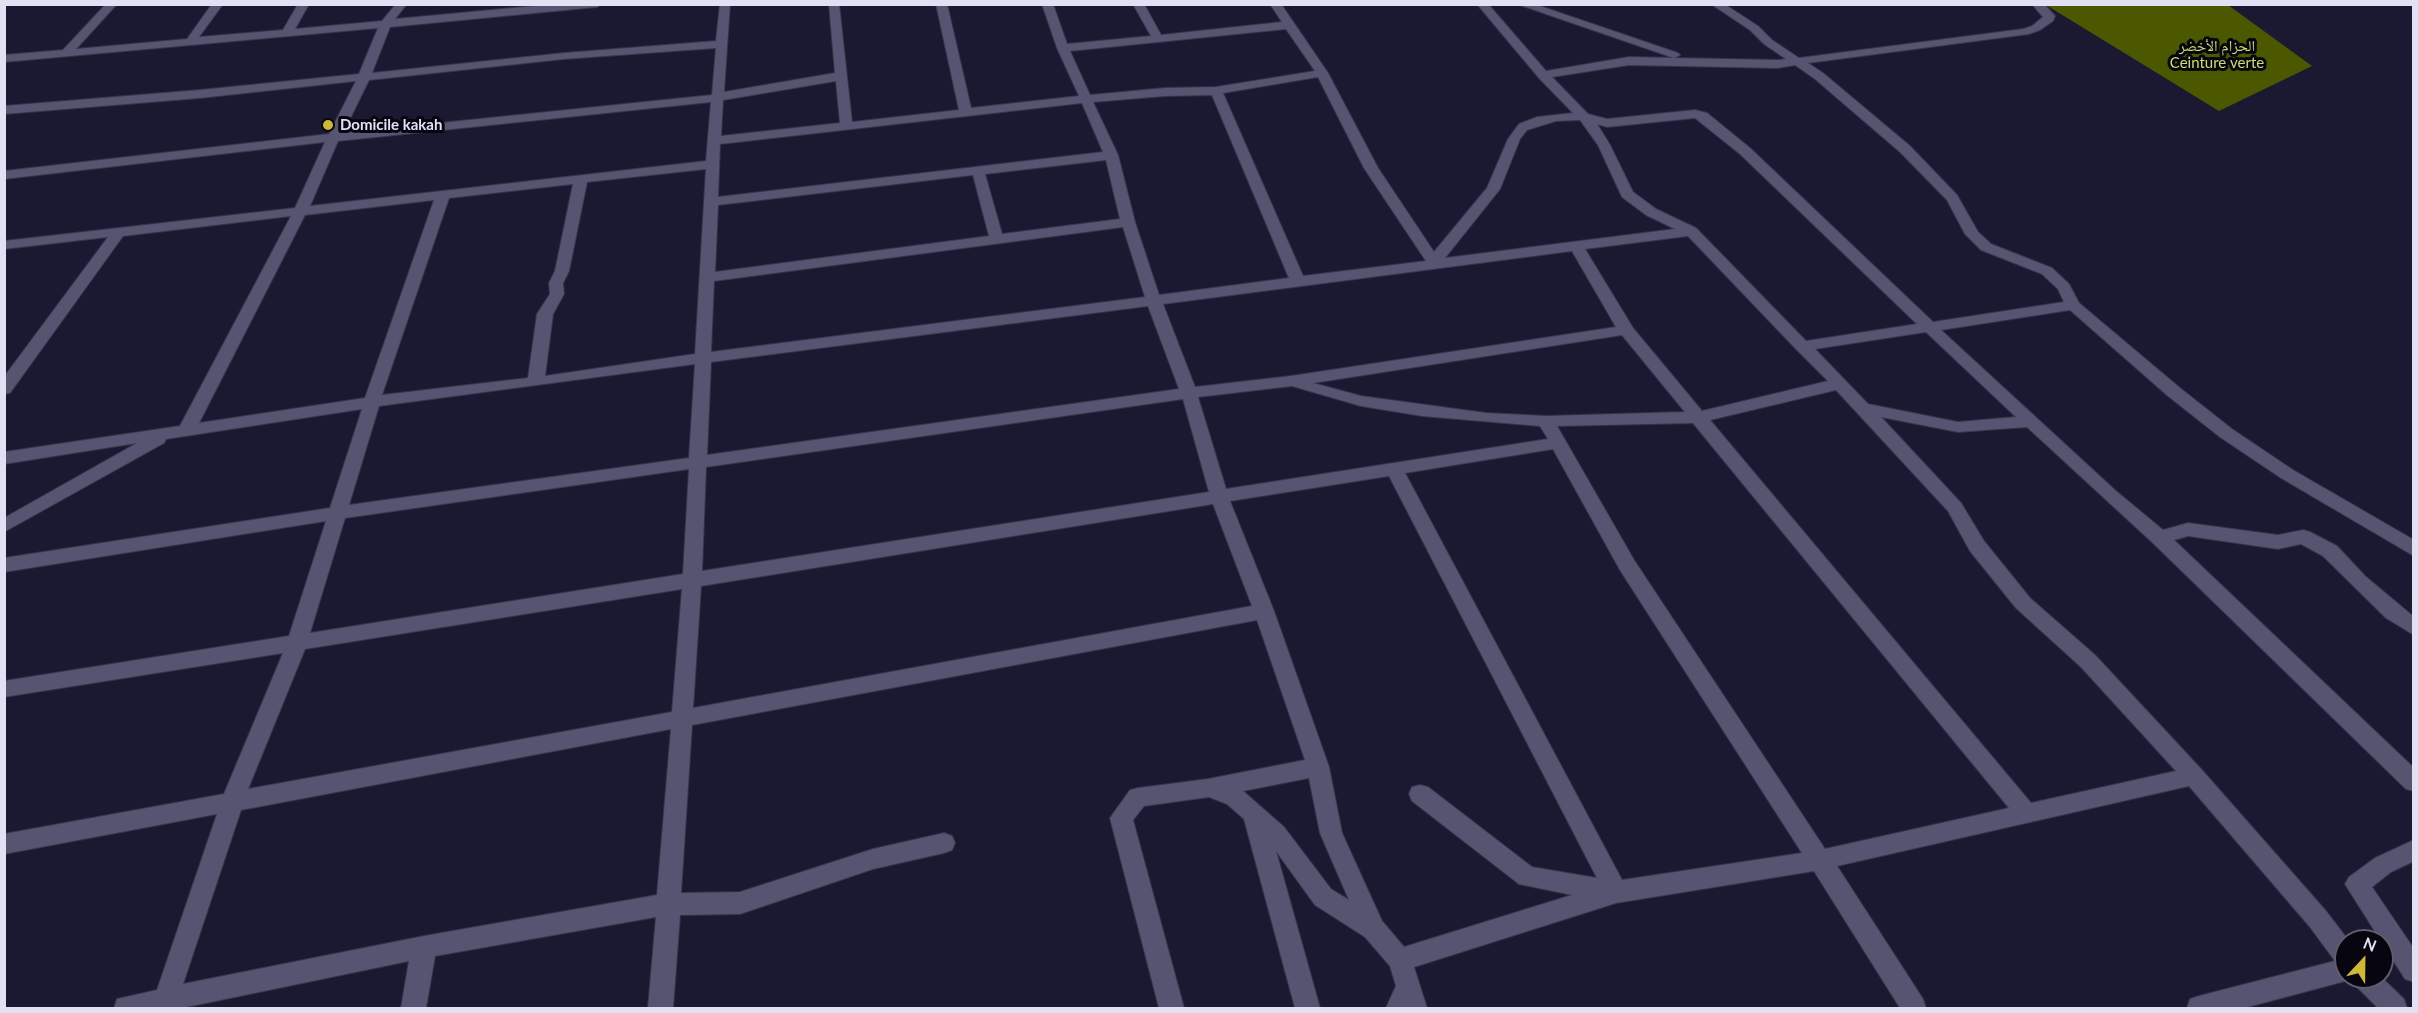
<!DOCTYPE html>
<html>
<head>
<meta charset="utf-8">
<style>
	body { margin:0 }
	#map { position:relative; width:2418px; height:1013px; overflow:hidden; background:#1b1931; font-family:Lato,sans-serif }
	canvas { display:block }
	.frame { position:absolute; inset:0; border:6px solid #e2e1f3; pointer-events:none }
	.north { position:absolute; left:2334px; top:929px; width:60px; height:60px; box-sizing:border-box; background:#070610; border:2px solid #5f5e6b; border-radius:50%; rotate:22deg; font-size:16px; font-weight:700; line-height:24px; text-align:center; color:#e2e1f3 }
	.north::after { content:''; display:block; margin:auto; width:21px; height:27px; background:#cfb837; clip-path:polygon(50% 0,100% 100%,50% 72%,0 100%) }
</style>
</head>
<body>
<div id="map">
<canvas width="2418" height="1013"></canvas>
<div class="frame"></div>
<div class="north">N</div>
</div>
<script>
const ctx = document.querySelector('canvas').getContext('2d');
ctx.lineJoin = 'round';
function fillPath(path, color) {
  ctx.fillStyle = color;
  ctx.fill(path, 'evenodd');
}
function shape(rows) {
  const path = new Path2D();
  for (const r of rows) {
    path.moveTo(r[0], r[1]);
    for (let i = 2; i < r.length; i += 2) path.lineTo(r[i], r[i + 1]);
  }
  return path;
}
function stroke(path, color, width, dash) {
  ctx.strokeStyle = color;
  ctx.lineWidth = width;
  ctx.lineCap = dash ? 'butt' : 'round';
  ctx.setLineDash(dash || []);
  ctx.stroke(path);
}
function write(font, color, halo, rows, align = 'center') {
  ctx.font = font + ' Lato,"Noto Naskh Arabic",sans-serif';
  ctx.lineWidth = 6;
  ctx.setLineDash([]);
  ctx.textBaseline = 'middle';
  ctx.strokeStyle = halo;
  ctx.fillStyle = color;
  for (const [text, x, y, turn = 0] of rows) {
    ctx.save();
    ctx.translate(x, y);
    ctx.rotate((+turn || 0) * Math.PI / 180);
    ctx.textAlign = isNaN(turn) ? turn : align;
    if (halo) ctx.strokeText(text, 0, 0);
    ctx.fillText(text, 0, 0);
    ctx.restore();
  }
}
const forest = shape([
	[2046,5,2228,5,2312,66,2219,111]
]);
const minor = shape([
	[106,4,117,4,76,49,187,39,212,4,223,4,199,37,283,30,298,4,309,4,295,29,382,21,396,4,407,4,395,19,556,4,602,4,597,7,390,27,372,73,564,53,716,41,720,4,730,4,724,92,835,73,829,4,839,4,852,122,959,110,936,4,947,4,971,108,1079,96,1057,48,1042,4,1053,4,1067,44,1151,36,1133,4,1144,4,1161,35,1282,22,1270,4,1281,4,1328,73,1378,168,1434,252,1487,188,1508,139,1519,124,1537,117,1573,113,1539,78,1477,4,1488,4,1546,71,1629,57,1674,58,1517,4,1534,4,1678,53,1680,55,1674,58,1778,60,1786,59,1764,44,1750,30,1711,4,1724,4,1758,26,1772,40,1799,58,2023,29,2032,26,2043,17,2032,4,2044,4,2055,16,2053,21,2040,30,2029,34,1808,63,1823,73,1910,146,1957,195,1978,232,1991,244,2052,268,2069,284,2079,303,2180,388,2232,429,2293,470,2414,540,2414,556,2281,478,2220,437,2168,396,2070,310,1941,330,2116,491,2163,530,2188,523,2278,535,2303,530,2310,532,2337,546,2365,576,2414,617,2414,635,2386,618,2323,556,2301,544,2278,549,2188,536,2174,540,2414,768,2414,791,2406,789,2153,543,2027,427,1958,432,1881,417,1961,503,1984,541,2030,598,2095,655,2202,770,2326,911,2349,941,2346,941,2346,977,2381,977,2404,999,2407,1008,2378,1008,2355,985,2353,979,2244,1008,2187,1008,2190,999,2199,996,2335,961,2310,927,2189,786,1837,866,1923,999,1926,1008,1900,1008,1814,871,1616,903,1414,967,1427,1008,1386,1008,1396,986,1390,966,1365,937,1315,905,1276,851,1320,1008,1295,1008,1244,819,1227,804,1209,797,1144,806,1133,820,1184,1008,1159,1008,1110,818,1130,790,1138,788,1208,779,1305,760,1257,620,692,725,681,893,740,892,873,849,944,833,952,836,955,843,952,850,944,853,873,869,740,914,680,915,673,1008,648,1008,656,917,435,956,426,1008,401,1008,409,961,182,1008,114,1008,117,999,157,990,217,814,4,854,4,834,224,794,283,653,4,697,4,681,289,636,326,521,4,572,4,558,330,508,362,409,166,439,164,443,4,532,4,518,137,443,4,464,4,452,180,426,291,216,123,236,10,393,4,394,4,377,108,237,4,249,4,241,295,208,325,142,4,179,4,171,329,134,356,81,200,98,4,114,4,106,200,90,359,74,378,28,4,62,4,55,63,50,106,4],
	[1286,29,1315,71,1216,87,1165,88,1090,95,1070,51,1286,29],
	[716,48,712,95,343,133,369,80,564,59,716,48],
	[1629,65,1778,68,1795,65,1815,79,1900,152,1947,200,1965,234,1981,250,2042,274,2058,289,2064,302,1933,322,1750,148,1707,113,1695,110,1607,119,1588,114,1552,77,1629,65],
	[1318,77,1364,168,1426,261,1303,276,1223,93,1318,77],
	[836,81,840,123,721,136,723,100,836,81],
	[1212,95,1289,278,1159,295,1135,222,1118,155,1093,102,1165,96,1212,95],
	[711,102,706,161,310,206,338,141,711,102],
	[1082,103,1103,152,718,197,720,144,1082,103],
	[1695,118,1740,154,1917,324,1806,341,1696,228,1656,209,1633,192,1610,145,1597,124,1607,127,1695,118],
	[1580,120,1598,145,1622,197,1646,215,1675,229,1445,258,1500,189,1520,139,1527,130,1556,121,1580,120],
	[1106,160,1120,219,1002,234,985,174,1106,160],
	[706,169,695,354,545,376,553,314,564,294,563,283,569,271,587,182,706,169],
	[973,175,989,236,715,272,718,205,973,175],
	[573,184,555,271,549,283,550,294,537,314,528,378,382,395,449,198,573,184],
	[434,200,365,398,199,423,305,215,434,200],
	[1123,227,1145,297,711,352,714,281,1123,227],
	[1688,236,1796,349,1828,381,1702,411,1633,328,1585,249,1688,236],
	[1572,251,1616,327,1291,376,1195,387,1163,304,1572,251],
	[1148,306,1179,389,707,455,711,362,1148,306],
	[1926,332,2016,417,1958,422,1868,404,1815,349,1926,332],
	[1622,335,1685,412,1546,416,1486,413,1361,396,1313,383,1622,335],
	[695,364,689,458,349,505,379,406,695,364],
	[1292,386,1361,406,1422,416,1540,426,1548,439,1226,489,1198,397,1292,386],
	[1836,390,1948,511,1970,551,2016,608,2081,667,2176,771,2031,803,1710,420,1836,390],
	[1183,399,1209,492,702,571,706,467,1183,399],
	[1693,423,2009,808,1825,849,1634,560,1557,426,1693,423],
	[1553,449,1620,570,1802,853,1622,880,1405,473,1553,449],
	[689,469,683,574,310,633,345,518,689,469],
	[1389,476,1597,878,1532,867,1428,787,1420,785,1412,787,1409,794,1412,801,1519,884,1572,895,1404,947,1382,921,1342,833,1329,767,1274,611,1230,501,1389,476],
	[1213,504,1252,606,693,708,701,586,1213,504],
	[682,589,672,712,248,789,305,649,682,589],
	[671,729,657,895,424,936,183,984,241,810,671,729],
	[1309,778,1320,833,1349,900,1331,889,1284,827,1243,791,1309,778],
	[2414,840,2414,861,2391,872,2372,887,2414,949,2414,982,2405,979,2345,884,2349,877,2375,858,2414,840]
]);
const markers = [
	[328,125,6,"#cfb837"]
];
const farParknames = [
	["الحزام الأخضر",2217,46],
	["Ceinture verte",2217,63]
];
const farPoinames = [
	["Domicile kakah",340,125]
];
fillPath(forest, '#4c5800');
stroke(minor, '#373548', 2);
fillPath(minor, '#565471');
for (const [x, y, r, color] of markers) {
  const dot = new Path2D();
  dot.arc(x, y, r, 0, 2 * Math.PI);
  ctx.fillStyle = color;
  ctx.fill(dot);
  stroke(dot, '#070610', 2);
}
write('15px', '#cadf76', '#070610', farParknames);
write('bold 15px', '#e2e1f3', '#070610', farPoinames, 'left');
</script>
</body>
</html>
